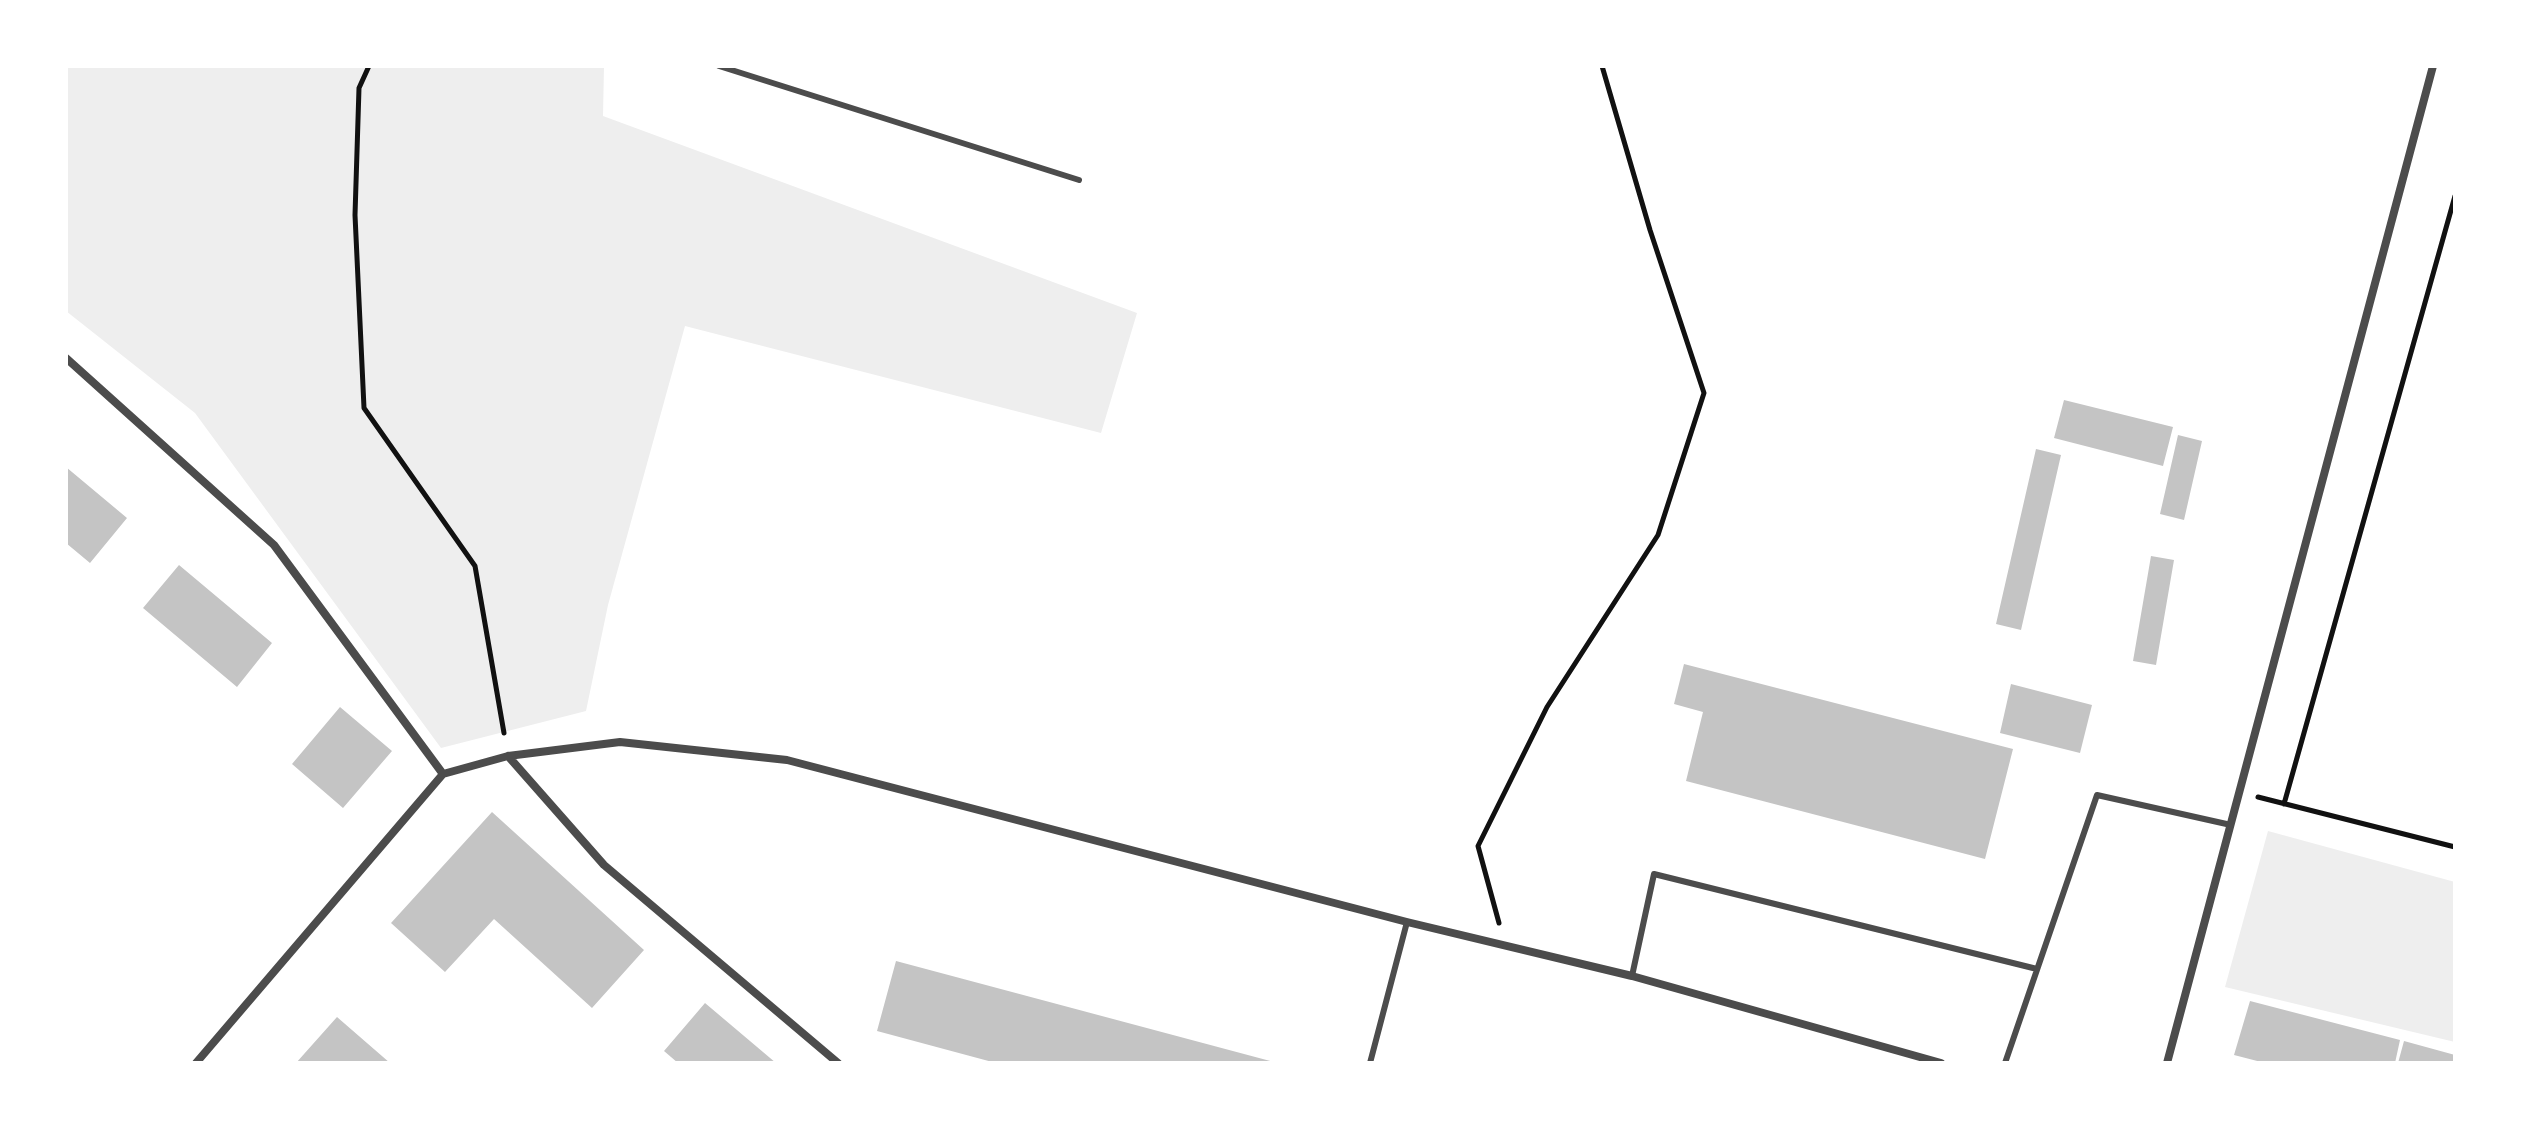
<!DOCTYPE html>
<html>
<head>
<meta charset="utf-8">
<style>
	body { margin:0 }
	#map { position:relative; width:2521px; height:1129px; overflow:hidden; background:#fff; font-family:Mulish,sans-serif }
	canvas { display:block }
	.frame { position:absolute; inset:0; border:68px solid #fff; pointer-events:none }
</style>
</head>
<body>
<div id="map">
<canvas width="2521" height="1129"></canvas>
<div class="frame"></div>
</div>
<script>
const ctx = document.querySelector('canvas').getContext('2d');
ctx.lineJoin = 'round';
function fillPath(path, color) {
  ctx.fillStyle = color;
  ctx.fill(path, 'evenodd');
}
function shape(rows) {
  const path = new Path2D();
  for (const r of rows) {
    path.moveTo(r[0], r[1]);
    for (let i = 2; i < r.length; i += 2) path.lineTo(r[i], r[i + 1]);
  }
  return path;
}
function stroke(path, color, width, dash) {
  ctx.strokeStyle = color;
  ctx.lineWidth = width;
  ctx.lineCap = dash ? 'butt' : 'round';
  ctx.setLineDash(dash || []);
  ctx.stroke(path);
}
const green = shape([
	[66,66,604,66,603,116,1137,313,1101,433,685,326,608,605,586,711,441,748,195,413,66,311],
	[2268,831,2455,882,2455,1042,2225,987]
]);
const building = shape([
	[2064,400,2173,427,2163,466,2054,438],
	[2178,435,2202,441,2184,520,2160,514],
	[2036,449,2061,455,2021,630,1996,624],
	[66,467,127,518,90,563,66,543],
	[2151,556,2174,560,2156,665,2133,661],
	[179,565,272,643,237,687,143,608],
	[1684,664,2013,749,1985,859,1686,781,1703,712,1674,704],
	[2011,684,2092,705,2080,753,2000,733],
	[340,707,392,751,343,808,292,764],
	[492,812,644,950,592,1008,494,919,445,972,391,923],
	[896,961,1274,1062,1273,1063,996,1063,877,1031],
	[2250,1001,2400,1040,2395,1063,2265,1063,2234,1055],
	[705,1003,776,1063,678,1063,664,1051],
	[337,1017,390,1063,296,1063],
	[2404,1041,2455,1055,2455,1063,2398,1063]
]);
const path = shape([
	[369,66,359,88,355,215,364,408,475,566,504,733],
	[2258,797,2455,847],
	[2284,804,2455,196],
	[1499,923,1478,846,1547,707,1658,535,1704,393,1650,230,1602,66]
]);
const service = shape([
	[719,66,1079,180],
	[1632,976,1654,874,2037,969],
	[1370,1063,1407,922],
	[2005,1063,2097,795,2231,825]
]);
const minor = shape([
	[66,358,274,545,443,774,508,756,620,742,787,760,1407,922,1632,976,1941,1063],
	[508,756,604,865,838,1063],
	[196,1063,443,774],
	[2167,1063,2433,66]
]);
fillPath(green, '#eee');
fillPath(building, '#c4c4c4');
stroke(path, '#111', 5);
stroke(service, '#4c4c4c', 6);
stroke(minor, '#4c4c4c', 8);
</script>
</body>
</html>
